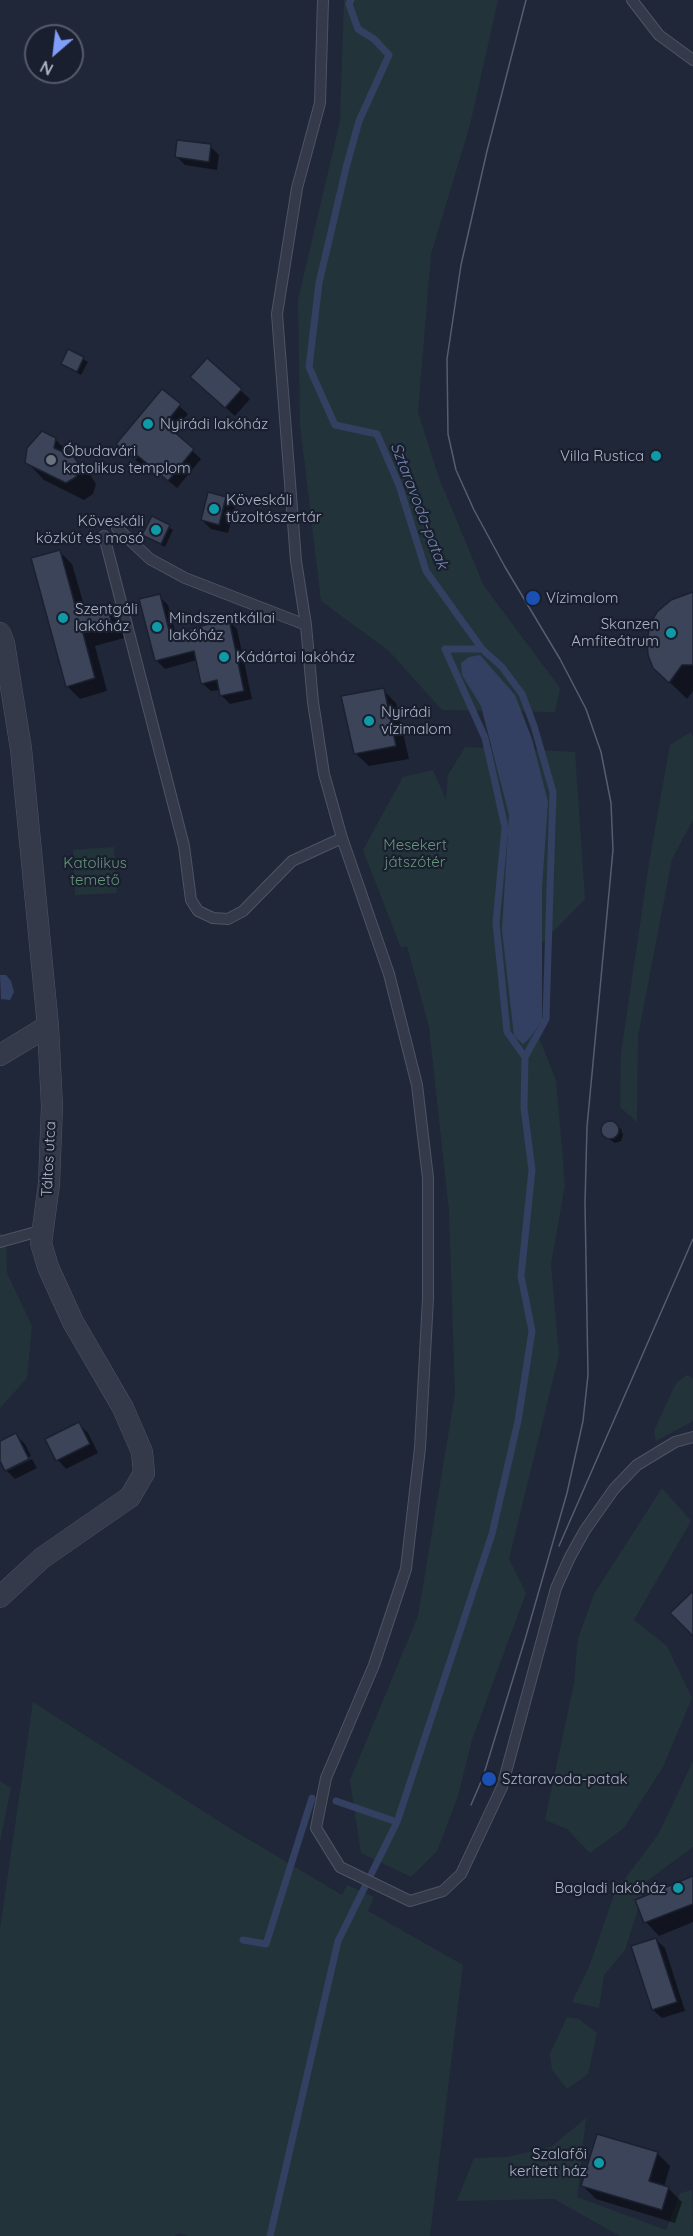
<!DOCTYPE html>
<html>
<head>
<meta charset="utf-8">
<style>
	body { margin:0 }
	#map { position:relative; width:693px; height:2236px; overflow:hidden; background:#202739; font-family:Quicksand,sans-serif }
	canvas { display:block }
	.north { position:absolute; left:24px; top:24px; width:60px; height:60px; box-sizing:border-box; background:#191f2e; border:2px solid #555b6b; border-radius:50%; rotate:208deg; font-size:16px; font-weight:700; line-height:24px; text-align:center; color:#aeb4c6 }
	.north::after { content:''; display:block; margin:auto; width:21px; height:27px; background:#7f9dfa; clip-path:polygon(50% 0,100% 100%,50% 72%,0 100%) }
</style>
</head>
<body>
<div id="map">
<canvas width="693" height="2236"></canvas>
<div class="north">N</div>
</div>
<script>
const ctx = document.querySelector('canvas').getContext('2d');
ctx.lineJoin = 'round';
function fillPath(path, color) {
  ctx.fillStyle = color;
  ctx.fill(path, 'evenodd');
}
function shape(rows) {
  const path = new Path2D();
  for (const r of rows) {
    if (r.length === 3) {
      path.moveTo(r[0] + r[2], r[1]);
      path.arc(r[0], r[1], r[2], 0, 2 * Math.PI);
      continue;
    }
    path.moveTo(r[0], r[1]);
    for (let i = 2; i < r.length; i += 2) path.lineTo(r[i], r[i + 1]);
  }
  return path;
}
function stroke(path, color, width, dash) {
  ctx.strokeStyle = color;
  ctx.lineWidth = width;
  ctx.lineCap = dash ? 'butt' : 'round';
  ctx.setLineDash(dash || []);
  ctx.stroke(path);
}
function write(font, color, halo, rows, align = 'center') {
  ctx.font = font + ' Quicksand,sans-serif';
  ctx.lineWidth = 4.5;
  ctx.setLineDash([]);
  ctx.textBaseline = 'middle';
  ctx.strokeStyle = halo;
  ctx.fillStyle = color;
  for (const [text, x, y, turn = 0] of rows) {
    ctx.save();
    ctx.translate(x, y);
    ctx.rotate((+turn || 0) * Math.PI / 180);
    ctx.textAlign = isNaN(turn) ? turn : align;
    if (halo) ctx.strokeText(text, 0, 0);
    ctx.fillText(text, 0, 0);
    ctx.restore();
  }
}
const green = shape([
	[344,0,498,0,470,125,431,254,418,412,439,478,484,586,560,688,555,712,442,710,389,651,321,601,300,424,298,300,340,121],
	[691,732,693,737,693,820,672,859,638,1036,637,1122,620,1107,621,1053,650,857,670,745],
	[465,747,575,752,585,899,529,956,529,1013,556,1080,565,1185,551,1264,559,1355,509,1559,526,1593,472,1740,458,1796,437,1851,411,1877,361,1853,350,1780,418,1616,455,1394,449,1211,429,1027,407,946,401,948,363,850,403,777,433,770,446,800,448,775],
	[114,847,117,893,75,895,73,850],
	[0,1233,6,1239,7,1273,32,1326,27,1378,0,1408],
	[687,1375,693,1378,693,1421,656,1441,654,1431,676,1383],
	[662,1488,691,1521,634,1620,667,1646,692,1698,663,1767,624,1828,590,1853,567,1829,545,1820,574,1683,578,1639,594,1594],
	[33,1702,231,1829,342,1895,347,1885,374,1897,368,1911,463,1965,430,2236,188,2236,179,2233,175,2236,0,2236,0,1929],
	[693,1761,693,1847,647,1881,625,1950,604,1975,599,2008,572,2002,589,1967,615,1892,658,1835],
	[0,1781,11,1788,0,1842],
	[567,2017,579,2019,597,2033,588,2074,567,2089,552,2070,550,2054],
	[586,2118,577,2197,666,2230,680,2193,692,2190,693,2236,620,2236,554,2199,457,2201,474,2158,507,2157,551,2147]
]);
const water = shape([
	[480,655,515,695,532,739,548,802,542,888,542,1021,529,1039,523,1044,514,1036,502,930,509,815,481,706,462,675,461,663,469,657],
	[0,975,6,975,11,981,14,992,10,1000,1,999]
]);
const shadow = shape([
	[210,146,219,155,217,170,185,165,176,156],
	[69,351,88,362,81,375,62,364],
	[207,360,250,399,235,416,201,386],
	[162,391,188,414,172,432,201,459,177,488,147,463,144,467,126,452],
	[55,439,91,476,96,484,93,494,84,500,44,480,27,462],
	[209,494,226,498,235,507,228,533,211,529,202,520],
	[152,518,173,530,165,547,143,535],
	[59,551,72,564,86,612,106,607,119,620,124,638,95,646,107,691,80,699,67,686],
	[693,595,693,691,687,699,654,667],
	[159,596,168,605,176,634,228,620,237,629,252,699,230,704,221,695,220,690,211,691,202,683,197,660,165,669,156,660],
	[383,690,396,703,409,759,369,766,355,753],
	[610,1121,621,1129,623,1135,621,1141,615,1143,604,1136,602,1129,604,1124],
	[79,1424,88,1433,98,1453,66,1469,58,1460],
	[16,1435,25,1444,31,1456,7,1468,7,1471,0,1458,0,1443],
	[32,1459,37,1468,15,1479,7,1471],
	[693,1878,693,1922,659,1936,646,1922],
	[656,1940,665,1948,685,2011,662,2018,653,2010],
	[657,2153,670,2166,664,2187,668,2188,682,2202,675,2223,596,2199,583,2186]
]);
const stream = shape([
	[482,649,502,667,522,694,534,726,553,792,546,1019,525,1057],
	[336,1801,397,1822],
	[243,1940,266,1944,312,1798],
	[270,2236,338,1941,397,1822,492,1534,518,1421,532,1331,521,1276,532,1170,524,1108,525,1057,507,1032,496,923,505,827,485,738,445,649,482,649,426,571,399,485,377,434,335,425,309,367,319,283,347,164,359,121,389,55,374,39,358,29,349,4,351,0]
]);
const building = shape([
	[177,140,211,144,209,162,175,157,177,140],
	[68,349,84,357,77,372,61,364,68,349],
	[207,358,242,389,225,408,190,377,207,358],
	[162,389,181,404,165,424,194,449,168,481,138,456,135,460,116,444,162,389],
	[42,431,56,438,54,448,74,457,80,466,76,477,66,483,25,463,27,448,42,431],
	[208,492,226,497,219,525,201,520,208,492],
	[152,516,170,525,161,544,142,535,152,516],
	[60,550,77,612,107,605,112,625,83,633,95,678,66,687,31,558,60,550],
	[693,592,693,665,682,665,669,683,653,668,648,655,647,642,650,624,657,612,671,600,693,592],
	[160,594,170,634,229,619,244,691,220,696,217,680,201,684,194,651,155,661,139,599,160,594],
	[384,688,396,746,354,754,341,696,384,688],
	[610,1130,9],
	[79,1422,90,1444,56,1461,45,1439,79,1422],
	[16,1433,29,1459,5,1471,0,1461,0,1441,16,1433],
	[693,1591,693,1636,670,1613,693,1591],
	[693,1876,693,1904,644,1923,635,1900,693,1876],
	[656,1938,677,2002,652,2010,631,1946,656,1938],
	[597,2134,658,2152,649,2181,669,2187,662,2210,581,2186,597,2134]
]);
const service = shape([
	[323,0,320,103,297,188,277,314,296,561,306,625,313,702,324,774,342,838,389,974,417,1085,428,1178,428,1298,420,1448,406,1569,374,1665,326,1778,316,1828,340,1867,410,1901,443,1891,461,1874,502,1787,556,1588,570,1557,585,1530,614,1489,637,1465,675,1442,693,1437],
	[632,0,659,35,693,60],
	[117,528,150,559,185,578,306,625],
	[104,536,184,846,191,900,198,911,213,918,228,919,243,911,292,861,342,838],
	[0,1242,43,1230]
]);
const minor = shape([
	[0,633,4,643,21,749,48,1026,52,1106,49,1184,41,1243,48,1267,73,1322,123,1408,142,1452,144,1473,130,1497,42,1558,0,1597],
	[0,1055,48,1026]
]);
const tram = shape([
	[559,1546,693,1239],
	[471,1805,483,1777,526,1636,567,1493,583,1421,588,1375,585,1203,587,1127,613,850,611,803,601,752,586,709,560,659,505,567,474,510,456,470,448,434,447,359,461,265,487,151,526,0]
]);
const markers = [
	[148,424,6,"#0f9aa8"],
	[656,456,6,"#0f9aa8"],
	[51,460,6,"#6b7280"],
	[214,509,6,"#0f9aa8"],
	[156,530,6,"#0f9aa8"],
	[533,598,8,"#1a4fb4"],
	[63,618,6,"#0f9aa8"],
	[157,627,6,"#0f9aa8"],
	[671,633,6,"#0f9aa8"],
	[224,657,6,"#0f9aa8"],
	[369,721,6,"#0f9aa8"],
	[489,1779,8,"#1a4fb4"],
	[678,1888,6,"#0f9aa8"],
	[599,2163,6,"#0f9aa8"]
];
const poiNames = [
	["Nyirádi lakóház",160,424],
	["Óbudavári",63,451],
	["katolikus templom",63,468],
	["Villa Rustica",644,456,"right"],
	["Köveskáli",226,500],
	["tűzoltószertár",226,517],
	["Köveskáli",144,521,"right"],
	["közkút és mosó",144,538,"right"],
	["Vízimalom",546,598],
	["Szentgáli",75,609],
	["lakóház",75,626],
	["Mindszentkállai",169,618],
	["lakóház",169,635],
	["Skanzen",659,624,"right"],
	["Amfiteátrum",659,641,"right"],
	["Kádártai lakóház",236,657],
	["Nyirádi",381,712],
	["vízimalom",381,729],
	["Sztaravoda-patak",502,1779],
	["Bagladi lakóház",666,1888,"right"],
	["Szalafői",587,2154,"right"],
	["kerített ház",587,2171,"right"]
];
const parkNames = [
	["Mesekert",415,845],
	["játszótér",415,862],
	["Katolikus",95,863],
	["temető",95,880]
];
const streetNames = [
	["Táltos utca",49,1159,-87]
];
const waterNames = [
	["Sztaravoda-patak",419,506,69]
];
fillPath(green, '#22343a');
fillPath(water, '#334061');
fillPath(shadow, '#0007');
stroke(stream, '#334061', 7);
fillPath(building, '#3c4459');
stroke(building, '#1b2130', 1.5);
stroke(service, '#4e5464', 12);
stroke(minor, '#4e5464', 22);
stroke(service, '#343a49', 10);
stroke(minor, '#343a49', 21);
stroke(tram, '#565d70', 1.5);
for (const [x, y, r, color] of markers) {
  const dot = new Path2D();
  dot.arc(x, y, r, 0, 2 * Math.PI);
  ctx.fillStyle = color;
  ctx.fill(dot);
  stroke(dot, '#191f2e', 2);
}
write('15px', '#aeb4c6', '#191f2e', poiNames, 'left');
write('15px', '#659778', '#191f2e', parkNames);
write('15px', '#aeb4c6', '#191f2e', streetNames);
write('italic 16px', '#7586af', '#191f2e', waterNames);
</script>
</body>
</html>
